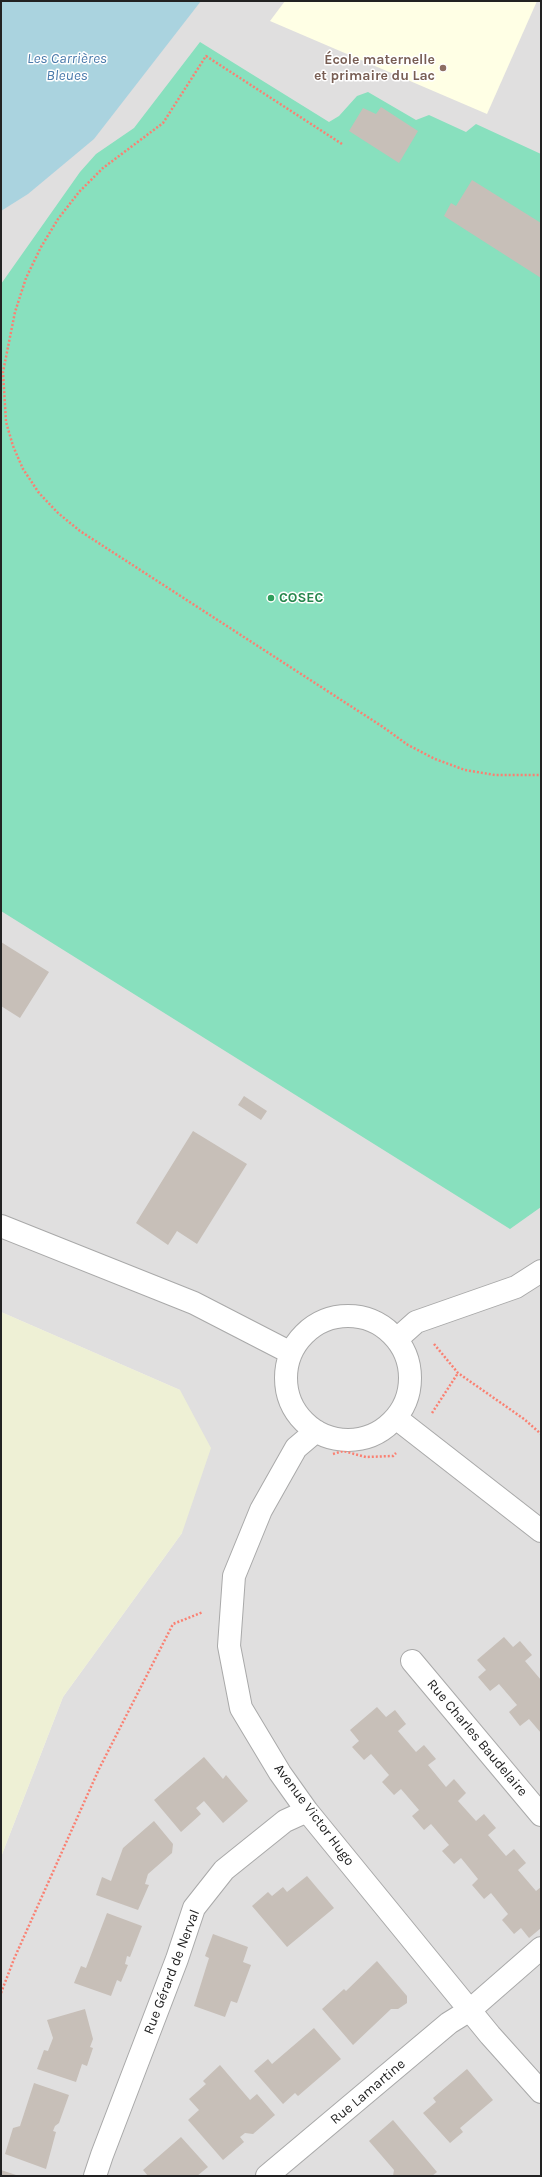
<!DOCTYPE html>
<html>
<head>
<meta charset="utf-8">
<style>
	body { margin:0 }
	#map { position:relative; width:542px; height:2177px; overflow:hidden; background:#f2efe9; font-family:Karla,sans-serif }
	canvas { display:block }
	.frame { position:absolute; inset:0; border:2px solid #222; pointer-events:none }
</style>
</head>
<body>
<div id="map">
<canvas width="542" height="2177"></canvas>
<div class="frame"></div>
</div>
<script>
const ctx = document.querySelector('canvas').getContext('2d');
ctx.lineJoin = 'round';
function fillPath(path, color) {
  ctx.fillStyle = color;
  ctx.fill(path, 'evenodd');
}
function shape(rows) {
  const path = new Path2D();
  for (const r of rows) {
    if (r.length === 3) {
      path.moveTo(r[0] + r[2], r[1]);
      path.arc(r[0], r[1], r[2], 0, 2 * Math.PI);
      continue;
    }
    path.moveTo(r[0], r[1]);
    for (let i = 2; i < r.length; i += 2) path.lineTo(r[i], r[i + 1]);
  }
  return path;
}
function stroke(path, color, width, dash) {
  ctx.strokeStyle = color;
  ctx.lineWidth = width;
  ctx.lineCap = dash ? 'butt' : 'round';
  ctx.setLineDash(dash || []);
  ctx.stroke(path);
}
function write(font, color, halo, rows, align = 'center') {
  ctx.font = font + ' Karla,sans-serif';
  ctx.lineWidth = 3;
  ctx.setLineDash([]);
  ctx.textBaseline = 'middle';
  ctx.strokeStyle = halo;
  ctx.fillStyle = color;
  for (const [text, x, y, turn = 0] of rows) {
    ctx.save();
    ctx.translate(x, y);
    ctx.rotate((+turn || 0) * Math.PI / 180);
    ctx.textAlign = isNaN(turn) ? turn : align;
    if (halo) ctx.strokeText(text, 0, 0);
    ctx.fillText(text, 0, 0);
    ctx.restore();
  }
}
const residential = shape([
	[1,1,541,1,541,2176,1,2176,1,1857,63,1697,182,1533,180,1390,1,1312]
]);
const education = shape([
	[285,1,537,1,487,114,270,21]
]);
const farmland = shape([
	[1,1312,180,1390,211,1448,182,1533,63,1697,1,1857]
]);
const pitch = shape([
	[200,42,329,122,339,116,357,96,368,92,416,120,429,115,466,132,476,124,541,154,541,1207,510,1229,1,911,1,284,80,172,96,154,134,128]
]);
const water = shape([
	[1,1,201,1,94,139,28,194,1,211]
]);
const building = shape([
	[381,107,418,131,399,163,349,131,363,108,376,114],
	[472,180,541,223,541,278,444,216,451,203,456,206],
	[1,942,49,972,20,1018,1,1006],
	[244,1096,267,1111,261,1120,238,1105],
	[193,1131,247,1164,197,1244,177,1231,168,1245,136,1223],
	[504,1637,513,1647,520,1641,532,1655,525,1661,541,1680,541,1733,529,1719,520,1726,509,1712,517,1705,499,1684,490,1691,478,1677,486,1670,477,1660],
	[377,1707,386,1717,395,1710,406,1724,398,1731,416,1752,424,1745,436,1759,428,1765,446,1787,454,1779,466,1793,458,1801,476,1821,484,1814,496,1828,488,1835,506,1856,514,1849,526,1863,518,1870,536,1891,541,1887,541,1928,529,1938,521,1928,514,1934,502,1920,508,1914,491,1893,484,1899,472,1885,478,1879,470,1869,461,1858,454,1864,442,1851,449,1845,431,1824,424,1830,412,1816,419,1810,401,1789,394,1795,382,1782,389,1775,371,1754,364,1760,352,1747,359,1741,350,1730],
	[204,1757,223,1779,226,1775,248,1801,223,1823,204,1801,196,1808,201,1814,181,1832,154,1800],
	[154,1821,173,1844,172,1853,148,1874,145,1884,149,1885,138,1910,96,1895,102,1877,111,1881,123,1848],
	[307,1876,334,1908,287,1947,252,1906,268,1892,272,1896,283,1887,287,1892],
	[107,1913,142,1926,130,1957,127,1956,125,1964,128,1965,121,1982,117,1980,111,1996,74,1983,81,1966,86,1968],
	[213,1934,248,1947,243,1962,251,1965,237,2003,231,2001,225,2017,194,2006,209,1958,205,1956],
	[377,1961,407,1996,407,2003,398,2009,391,2009,353,2045,322,2009,344,1989,346,1991],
	[85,2009,93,2039,90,2047,93,2048,87,2066,82,2064,76,2082,37,2069,44,2050,48,2051,53,2038,47,2020],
	[314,2028,341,2059,298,2096,295,2093,283,2104,254,2071,268,2059,272,2064],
	[220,2065,250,2100,257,2094,275,2115,253,2134,245,2133,240,2137,244,2142,223,2160,188,2120,199,2110,189,2099,206,2084,203,2081],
	[467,2069,493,2100,460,2128,463,2132,450,2143,423,2113,436,2102,433,2098],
	[34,2083,69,2095,59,2123,55,2126,53,2131,56,2132,46,2169,5,2154,13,2128,20,2126],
	[393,2120,437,2172,432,2176,393,2176,394,2170,369,2141],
	[181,2137,208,2167,197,2176,148,2176,143,2170],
	[1,2170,19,2176,1,2176]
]);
const path = shape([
	[342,144,206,56,163,123,103,168,79,192,58,219,41,247,26,278,15,312,3,372,6,422,13,446,23,469,39,493,58,513,80,531,383,727,408,745,435,759,465,770,495,775,541,775],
	[434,1344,458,1373,524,1419,541,1434],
	[432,1413,458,1373],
	[333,1454,343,1451,366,1457,393,1456,396,1453],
	[1,1993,14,1959,99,1769,173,1624,203,1612]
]);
const minor = shape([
	[1,1226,194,1303,291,1353],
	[348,1378,62],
	[397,1339,416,1322,516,1287,541,1271],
	[396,1418,541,1531],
	[316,1431,296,1448,261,1510,234,1576,229,1646,241,1708,280,1773,307,1811,490,2035,541,2092],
	[412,1661,541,1815],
	[95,2176,102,2155,177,1959,194,1908,224,1870,285,1821,307,1811],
	[267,2176,449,2023,470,2010,541,1948]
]);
const markers = [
	[443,68,4,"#8d6e63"],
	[271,598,4,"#2e9e5b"]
];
const educationNames = [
	["École maternelle",435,60],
	["et primaire du Lac",435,76]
];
const leisureNames = [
	["COSEC",279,598]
];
const streetNames = [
	["Rue Charles Baudelaire",477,1738,50],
	["Avenue Victor Hugo",314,1815,53],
	["Rue Gérard de Nerval",172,1972,-69],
	["Rue Lamartine",368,2092,-40]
];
const waterNames = [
	["Les Carrières",67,59],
	["Bleues",67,76]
];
fillPath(residential, '#e0dfdf');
fillPath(education, '#ffffe5');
fillPath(farmland, '#eef0d5');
fillPath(pitch, '#88e0be');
fillPath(water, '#aad3df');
fillPath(building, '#c7bfb8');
stroke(minor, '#a9a9a9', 24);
stroke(path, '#fa8072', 2.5, [2, 2]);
stroke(minor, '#fff', 22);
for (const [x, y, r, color] of markers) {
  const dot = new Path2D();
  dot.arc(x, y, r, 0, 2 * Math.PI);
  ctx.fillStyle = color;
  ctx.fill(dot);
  stroke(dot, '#fff', 1.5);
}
write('bold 14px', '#785e54', '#fff', educationNames, 'right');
write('bold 14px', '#27864d', '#fff', leisureNames, 'left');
write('14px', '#222', '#fff', streetNames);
write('italic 15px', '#4a7aab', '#fff', waterNames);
</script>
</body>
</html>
